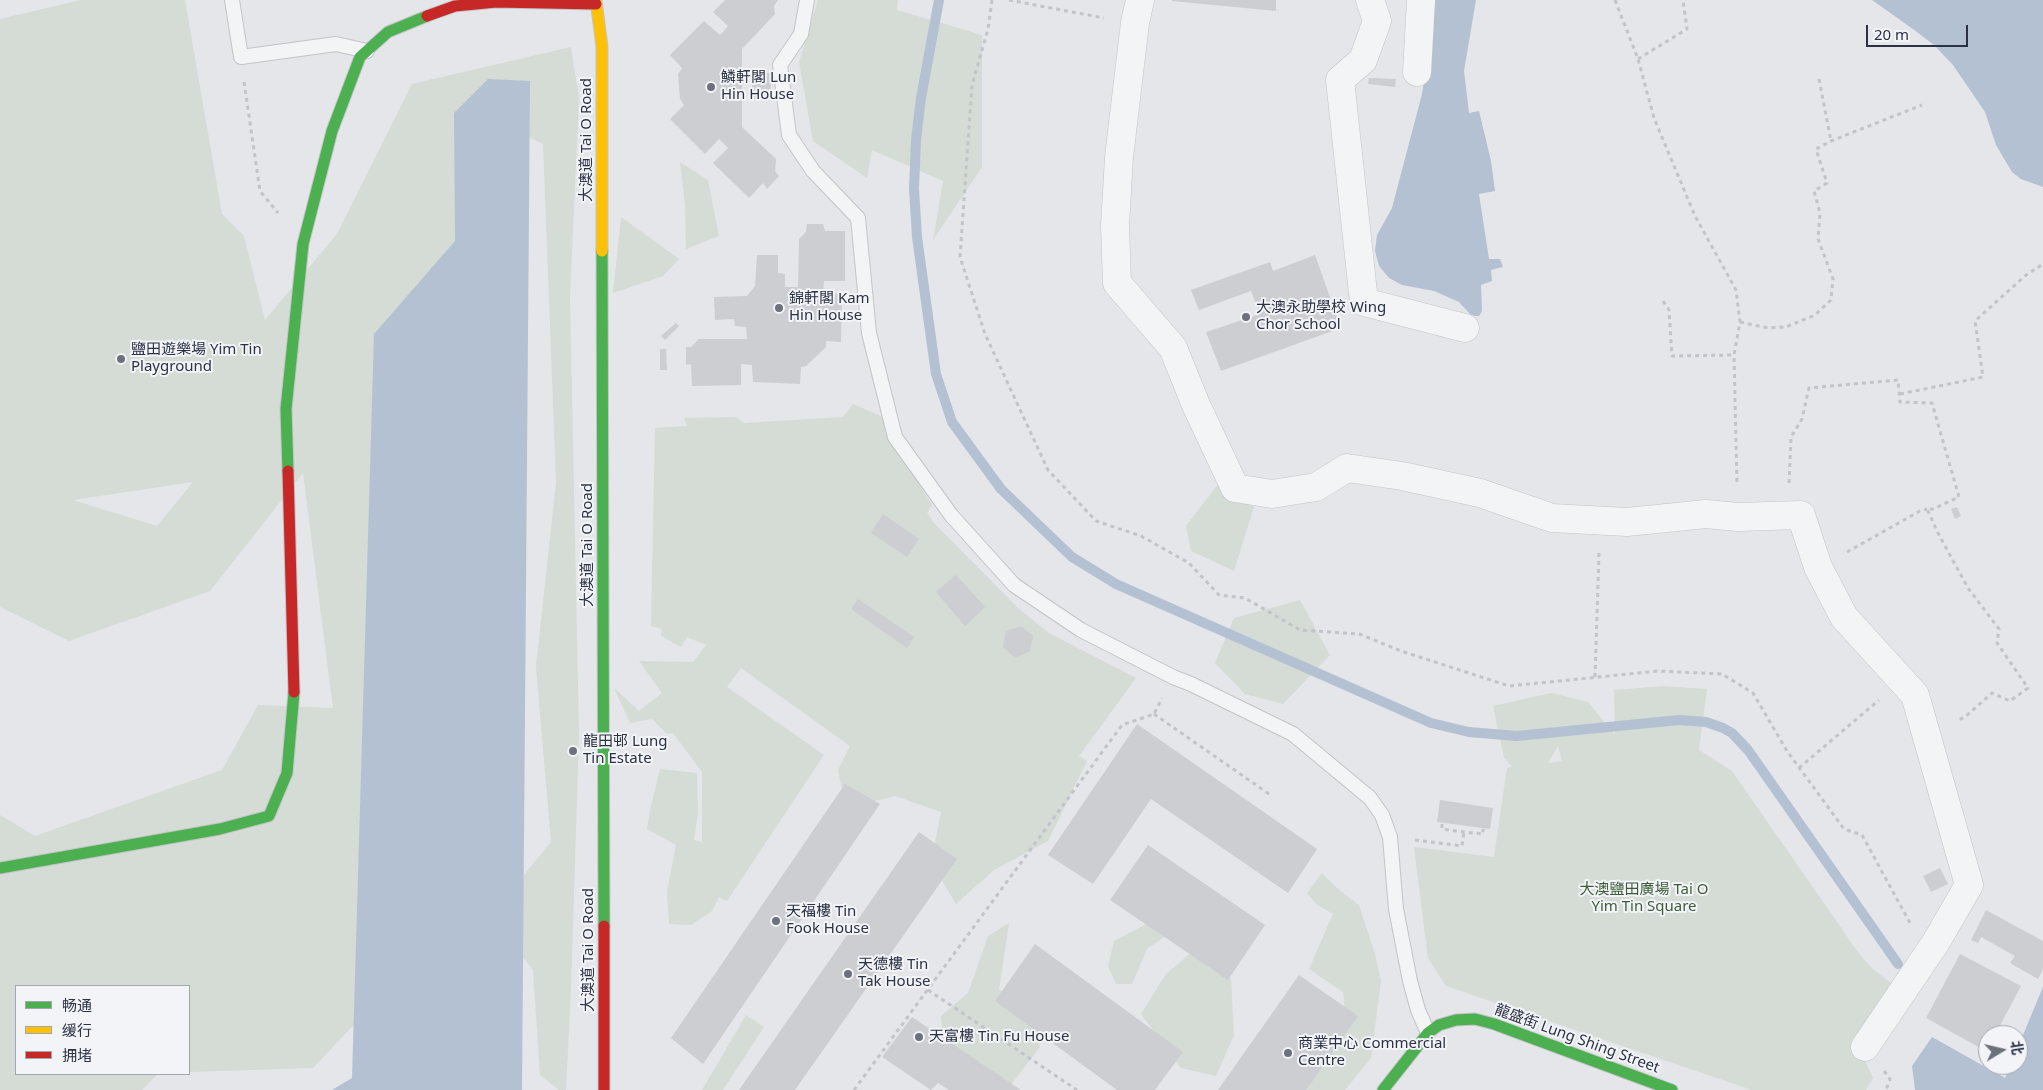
<!DOCTYPE html>
<html>
<head>
<meta charset="utf-8">
<style>
	body { margin:0 }
	#map { position:relative; width:2043px; height:1090px; overflow:hidden; background:#e4e6e9; font-family:"Noto Sans","Noto Sans SC",sans-serif }
	canvas { display:block }
	.legend { position:absolute; left:15px; top:985px; width:175px; height:90px; box-sizing:border-box; background:#f2f4f8; border:1px solid #a2a6af; margin:0; padding:6px 9px; list-style:none; font-size:15px; color:#2b3242 }
	.legend li { display:flex; align-items:center; gap:10px; height:25px }
	.legend b { width:25px; border:1px solid #a2a6af }
	.north { position:absolute; left:1978px; top:1025px; width:50px; height:50px; box-sizing:border-box; background:#f2f4f8; border:1px solid #a2a6af; border-radius:50%; rotate:81deg; font-size:14px; font-weight:700; line-height:20px; text-align:center; color:#2b3242 }
	.north::after { content:''; display:block; margin:auto; width:18px; height:22px; background:#6c717c; clip-path:polygon(50% 0,100% 100%,50% 72%,0 100%) }
	.scale { position:absolute; left:1866px; top:25px; width:102px; height:22px; box-sizing:border-box; border:2px solid #2b3242; border-top:0; padding-left:6px; font-size:15px; line-height:18px; white-space:nowrap; color:#2b3242; -webkit-text-stroke:4px #f2f4f8; paint-order:stroke }
</style>
</head>
<body>
<div id="map">
<canvas width="2043" height="1090"></canvas>
<ul class="legend">
<li><b style="height:6px;background:#4caf50"></b>畅通</li>
<li><b style="height:6px;background:#ffc107"></b>缓行</li>
<li><b style="height:6px;background:#c62828"></b>拥堵</li>
</ul>
<div class="north">北</div>
<div class="scale">20 m</div>
</div>
<script>
const ctx = document.querySelector('canvas').getContext('2d');
ctx.lineJoin = 'round';
function fillPath(path, color) {
  ctx.fillStyle = color;
  ctx.fill(path, 'evenodd');
}
function shape(rows) {
  const path = new Path2D();
  for (const r of rows) {
    path.moveTo(r[0], r[1]);
    for (let i = 2; i < r.length; i += 2) path.lineTo(r[i], r[i + 1]);
  }
  return path;
}
function stroke(path, color, width, dash) {
  ctx.strokeStyle = color;
  ctx.lineWidth = width;
  ctx.lineCap = dash ? 'butt' : 'round';
  ctx.setLineDash(dash || []);
  ctx.stroke(path);
}
function write(font, color, halo, rows, align = 'center') {
  ctx.font = font + ' "Noto Sans","Noto Sans SC",sans-serif';
  ctx.lineWidth = 4;
  ctx.setLineDash([]);
  ctx.textBaseline = 'middle';
  ctx.strokeStyle = halo;
  ctx.fillStyle = color;
  for (const [text, x, y, turn = 0] of rows) {
    ctx.save();
    ctx.translate(x, y);
    ctx.rotate((+turn || 0) * Math.PI / 180);
    ctx.textAlign = isNaN(turn) ? turn : align;
    if (halo) ctx.strokeText(text, 0, 0);
    ctx.fillText(text, 0, 0);
    ctx.restore();
  }
}
const green = shape([
	[81,0,185,0,222,214,244,236,265,320,337,234,412,84,571,47,579,99,570,296,579,734,571,988,566,1090,559,1090,540,1075,533,970,490,916,551,842,536,667,556,482,543,144,501,124,399,977,313,1068,189,1072,189,986,16,986,16,1074,158,1074,142,1090,0,1090,0,815,35,836,222,770,258,705,333,708,303,473,210,591,69,641,0,607,0,19],
	[193,482,157,526,73,500],
	[818,0,898,0,897,10,982,35,982,167,933,240,943,181,872,150,867,178,813,141,799,62],
	[680,162,708,180,719,236,686,249,685,205],
	[621,217,679,259,663,276,613,293],
	[853,404,883,417,902,456,932,505,927,512,934,523,1018,608,1049,633,1136,678,1079,756,1087,761,1048,841,994,870,956,904,931,862,941,812,895,796,846,808,838,770,850,746,741,668,727,687,824,755,727,901,719,897,712,911,691,925,669,924,667,891,676,845,647,829,650,810,660,769,697,773,698,813,694,840,702,842,702,772,673,733,667,734,652,719,630,723,614,688,639,711,662,693,639,661,693,662,706,645,687,637,681,647,661,636,662,629,651,626,655,428,687,426,684,418,736,417,744,423,843,417],
	[1219,483,1254,507,1234,571,1191,551,1186,526],
	[1300,600,1330,655,1283,704,1245,694,1215,663,1234,618],
	[1663,686,1707,689,1699,750,1732,771,1860,955,1874,970,1891,983,1857,1043,1873,1078,1866,1090,1752,1090,1446,986,1428,958,1414,847,1494,857,1507,768,1512,767,1504,757,1493,706,1551,693,1588,702,1615,735,1614,690],
	[1558,746,1562,761,1548,763],
	[1322,873,1339,890,1359,905,1375,954,1381,981,1371,1058,1345,1090,1295,1090,1346,1022,1343,992,1309,969,1333,914,1316,904,1307,893],
	[1160,917,1177,928,1147,949,1132,984,1116,984,1108,966,1114,941],
	[1009,923,999,990,1030,1007,1040,1047,1007,1090,944,1056,941,1016,968,993,988,936],
	[1198,947,1231,979,1234,1035,1216,1076,1181,1068,1141,1014,1166,974],
	[746,1015,764,1027,723,1090,702,1090]
]);
const water = shape([
	[1431,0,1476,0,1464,71,1469,113,1479,111,1491,161,1495,191,1479,194,1489,259,1500,259,1503,267,1491,270,1492,281,1481,285,1482,311,1479,316,1475,316,1470,314,1459,302,1434,291,1402,285,1389,278,1379,266,1375,251,1377,235,1392,208,1422,94,1430,39],
	[1872,0,2043,0,2043,187,2021,179,2012,172,1996,145,1985,112,1953,65,1934,45,1913,29],
	[488,79,530,81,522,1090,332,1090,352,1078,374,334,455,241,454,113],
	[2043,987,2043,1090,1915,1090,1912,1066,1932,1037,2005,1078,2011,1065,2018,1065,2018,1047]
]);
const stream = shape([
	[939,0,921,98,916,140,914,189,917,237,936,374,952,422,1001,489,1072,557,1116,584,1431,723,1469,732,1517,736,1679,720,1706,722,1723,728,1732,733,1748,750,1898,964]
]);
const building = shape([
	[725,0,778,0,774,6,775,14,742,49,742,127,776,159,775,171,779,176,767,189,763,183,749,198,713,163,728,148,719,139,705,154,670,119,684,105,680,99,678,74,682,68,670,55,704,21,720,35,728,26,713,12],
	[1172,0,1276,0,1276,11,1172,1],
	[763,73,771,73,771,99,752,99,752,78,755,77,755,74],
	[1369,78,1396,79,1395,87,1368,84],
	[807,224,823,224,825,231,845,231,845,281,824,281,823,293,842,294,841,342,826,341,826,347,806,366,801,367,800,384,753,382,752,365,741,364,741,385,692,386,691,364,686,365,686,347,691,347,699,339,747,339,746,327,735,326,734,319,715,320,714,297,747,296,755,286,757,255,778,255,778,273,785,274,785,287,798,287,799,239,806,232],
	[1315,255,1341,328,1221,371,1206,332,1260,314,1251,291,1199,310,1191,290,1270,262,1273,271],
	[676,323,679,326,665,340,661,336],
	[660,349,666,349,667,370,660,370],
	[1957,507,1961,516,1955,519,1951,509],
	[883,514,919,539,907,557,871,533],
	[956,575,985,607,965,626,936,592],
	[858,599,914,637,907,648,851,609],
	[1021,626,1033,636,1030,651,1015,658,1003,647,1006,631],
	[1137,724,1317,849,1288,893,1151,799,1093,884,1048,855],
	[845,784,880,804,703,1064,671,1038],
	[1440,800,1493,808,1490,829,1437,822],
	[919,832,957,859,795,1090,739,1090],
	[1148,845,1265,925,1228,980,1110,900],
	[1940,868,1948,884,1931,892,1923,876],
	[1986,910,2043,941,2043,969,2038,979,2010,963,2015,956,1981,937,1978,943,1971,940],
	[1035,944,1183,1052,1155,1090,1117,1090,995,1001],
	[1960,954,2021,986,1995,1035,1988,1035,1988,1047,1986,1051,1926,1018],
	[1299,975,1358,1016,1306,1090,1218,1090],
	[912,1017,1021,1090,949,1090,938,1083,931,1090,882,1057]
]);
const path = shape([
	[992,0,988,29,972,85,960,257,985,334,1048,470,1096,521,1141,536,1189,563,1219,595,1245,598,1300,630,1359,634,1401,651,1509,686,1658,671,1722,674,1753,693,1787,751,1844,829,1862,835,1910,923],
	[1009,0,1104,18],
	[1615,0,1638,59,1654,118,1695,216,1736,290,1740,322,1734,355,1737,486],
	[1638,59,1687,29,1683,0],
	[1819,79,1831,141],
	[244,82,260,191,278,213],
	[1663,301,1669,310,1672,356,1734,355],
	[1740,322,1768,328,1786,327,1815,315,1831,300,1833,279,1818,239,1820,213,1814,191,1827,183,1816,149,1831,141,1922,105],
	[1900,394,1983,377,1975,321,2026,275,2043,264],
	[1789,483,1791,437,1802,419,1809,388,1898,380,1900,402,1932,403,1959,497,1933,509,1927,509,1939,535,1968,588,1999,629,1997,643,2028,688,2010,701,1992,693,1965,717,1956,721],
	[1847,552,1920,511,1927,509],
	[1595,677,1599,553],
	[1154,714,1269,794],
	[1799,768,1879,700],
	[1442,824,1442,829,1464,832,1483,834,1483,829],
	[1415,840,1462,846,1464,832],
	[928,990,1077,1090],
	[1884,1071,1890,1079,1886,1090],
	[854,1090,1122,725,1154,714,1162,698]
]);
const lane = shape([
	[232,0,241,57,336,44,367,51],
	[807,0,801,34,780,65,789,135,813,171,858,218,869,333,895,437,951,515,1014,585,1081,630,1173,677,1191,684,1293,734,1370,798,1382,815,1390,837,1396,909,1410,981,1418,1010,1428,1033]
]);
const street = shape([
	[1140,0,1135,23,1119,157,1115,226,1117,283,1173,348,1196,405,1235,488,1272,494,1316,487,1347,468,1402,476,1480,493,1552,518,1627,522,1706,514,1738,517,1801,515,1818,567,1844,617,1915,695,1969,885,1936,942,1865,1047],
	[1370,0,1377,21,1363,60,1340,80,1364,302,1465,328],
	[1417,72,1421,0]
]);
const fast = shape([
	[602,251,604,926],
	[288,471,286,409,303,244,332,131,360,57,388,32,427,16],
	[0,868,220,829,269,816,287,773,294,692],
	[1383,1090,1428,1033,1439,1025,1456,1020,1475,1019,1494,1024,1672,1090]
]);
const slow = shape([
	[596,0,602,47,602,251]
]);
const jam = shape([
	[427,16,455,6,496,2,596,4],
	[288,471,294,692],
	[604,926,604,1090]
]);
const markers = [
	[711,87,5,"#6c717c"],
	[779,308,5,"#6c717c"],
	[1246,317,5,"#6c717c"],
	[121,359,5,"#6c717c"],
	[573,751,5,"#6c717c"],
	[776,921,5,"#6c717c"],
	[848,974,5,"#6c717c"],
	[919,1037,5,"#6c717c"],
	[1288,1053,5,"#6c717c"]
];
const poiNames = [
	["鱗軒閣 Lun",721,78],
	["Hin House",721,95],
	["錦軒閣 Kam",789,299],
	["Hin House",789,316],
	["大澳永助學校 Wing",1256,308],
	["Chor School",1256,325],
	["鹽田遊樂場 Yim Tin",131,350],
	["Playground",131,367],
	["龍田邨 Lung",583,742],
	["Tin Estate",583,759],
	["天福樓 Tin",786,912],
	["Fook House",786,929],
	["天德樓 Tin",858,965],
	["Tak House",858,982],
	["天富樓 Tin Fu House",929,1037],
	["商業中心 Commercial",1298,1044],
	["Centre",1298,1061]
];
const streetNames = [
	["大澳道 Tai O Road",587,140,-90],
	["大澳道 Tai O Road",588,545,-90],
	["大澳道 Tai O Road",589,950,-90],
	["龍盛街 Lung Shing Street",1577,1039,20]
];
const parkNames = [
	["大澳鹽田廣場 Tai O",1644,890],
	["Yim Tin Square",1644,907]
];
fillPath(green, '#d4dcd5');
fillPath(water, '#b4c1d2');
stroke(stream, '#b4c1d2', 10);
fillPath(building, '#ccced1');
stroke(lane, '#c2c4c7', 16);
stroke(street, '#c2c4c7', 29);
stroke(fast, '#c2c4c7', 13);
stroke(slow, '#c2c4c7', 13);
stroke(jam, '#c2c4c7', 13);
stroke(path, '#c3c4c9', 3, [4, 4]);
stroke(lane, '#f3f4f6', 14);
stroke(street, '#f3f4f6', 28);
stroke(fast, '#4caf50', 11);
stroke(slow, '#ffc107', 11);
stroke(jam, '#c62828', 11);
for (const [x, y, r, color] of markers) {
  const dot = new Path2D();
  dot.arc(x, y, r, 0, 2 * Math.PI);
  ctx.fillStyle = color;
  ctx.fill(dot);
  stroke(dot, '#f2f4f8', 2);
}
write('15px', '#2b3242', '#f2f4f8', poiNames, 'left');
write('15px', '#2b3242', '#f2f4f8', streetNames);
write('15px', '#3d5d39', '#f2f4f8', parkNames);
</script>
</body>
</html>
